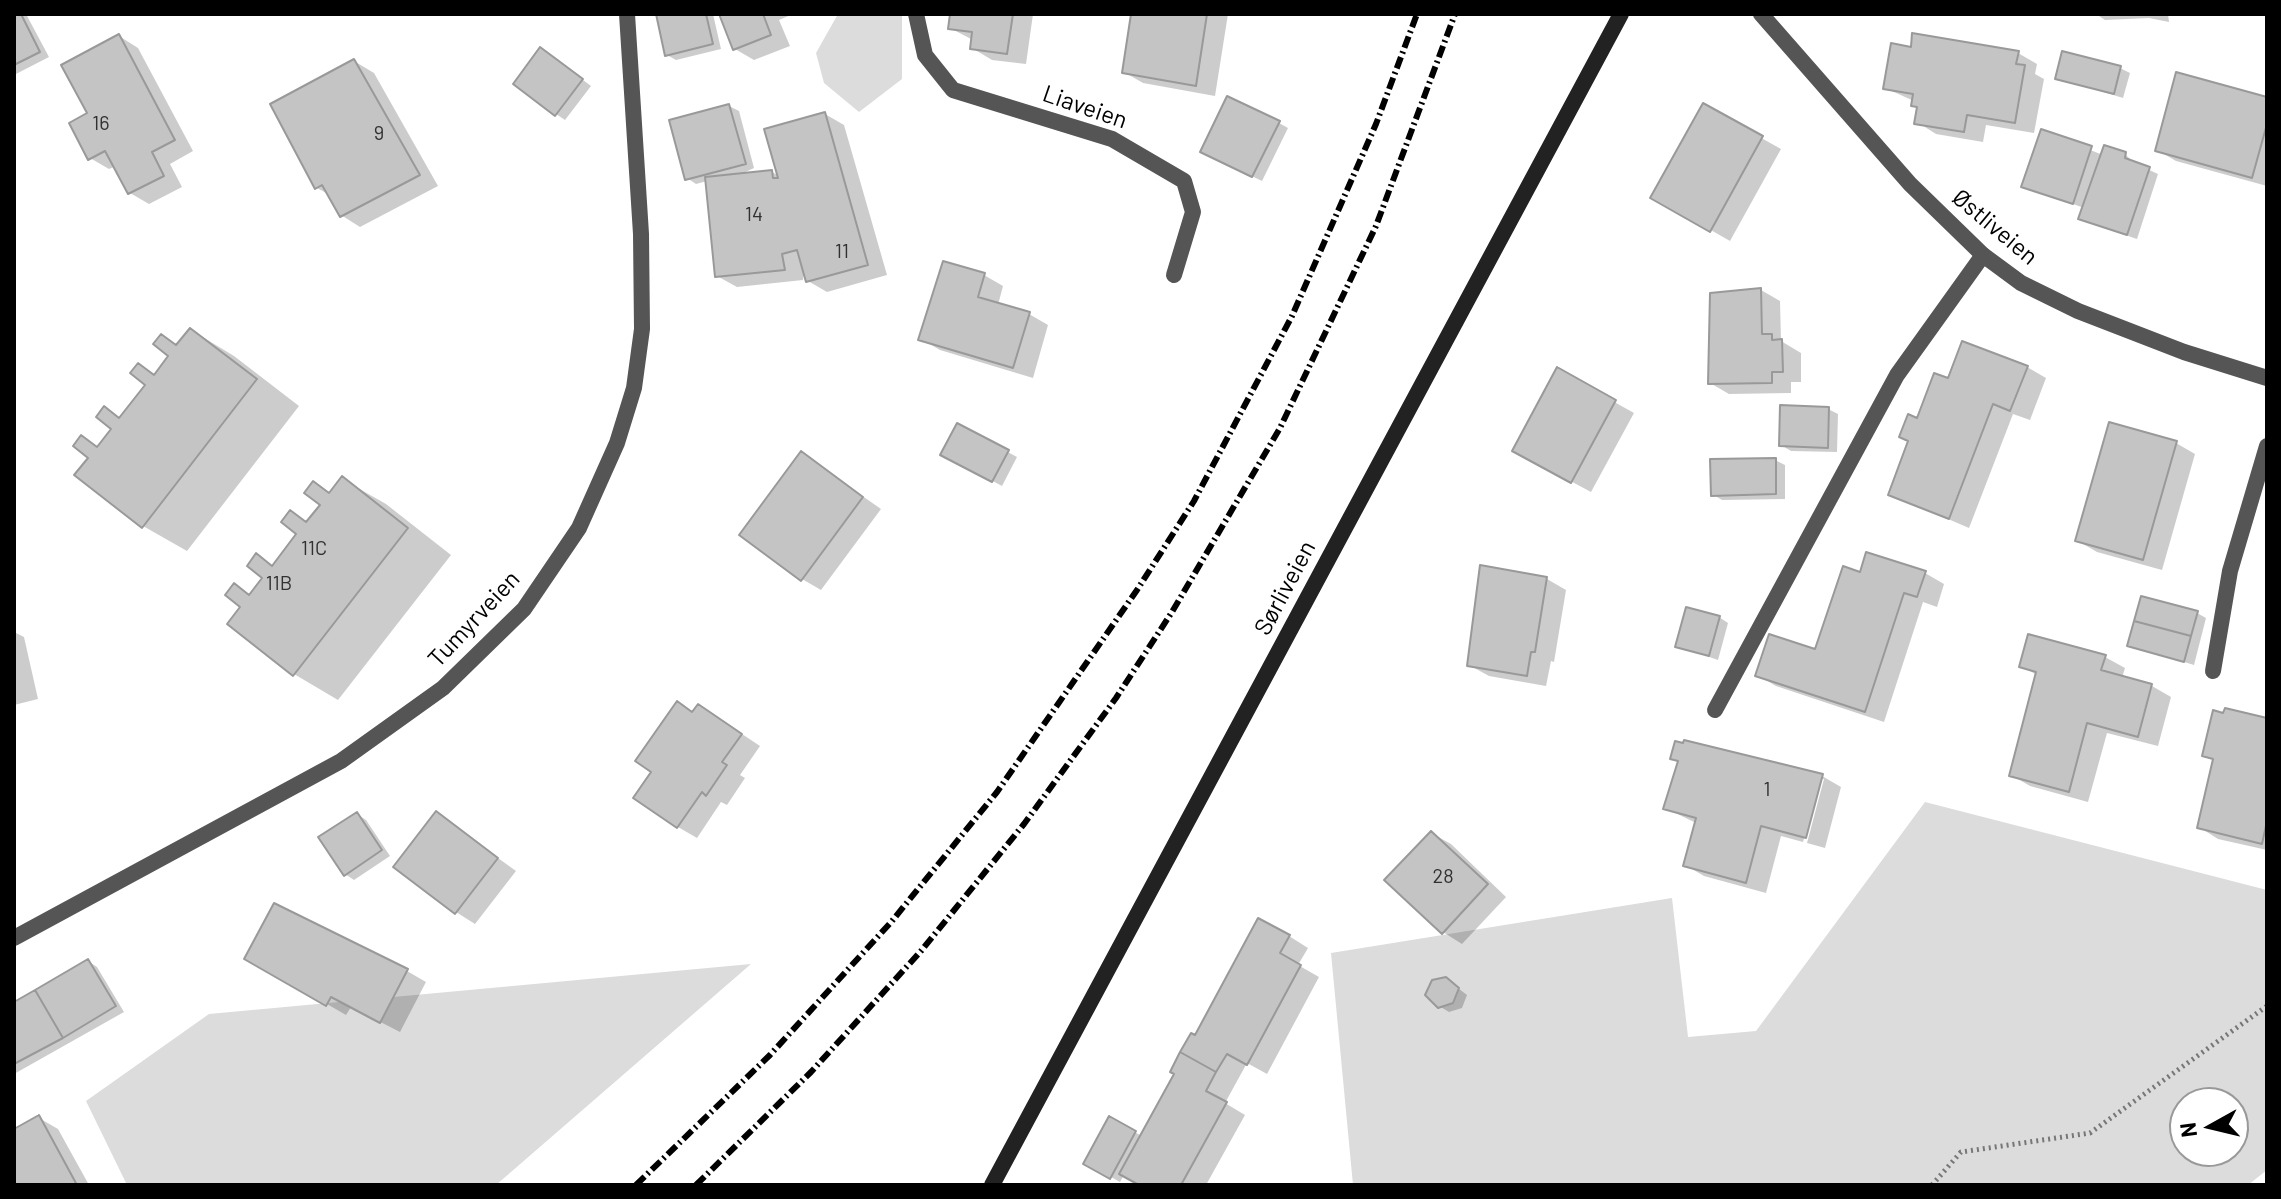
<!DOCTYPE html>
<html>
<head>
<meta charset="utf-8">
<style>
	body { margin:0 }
	#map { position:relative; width:2281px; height:1199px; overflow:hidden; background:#fff; font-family:Barlow,sans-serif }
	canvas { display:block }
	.frame { position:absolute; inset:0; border:16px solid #000; pointer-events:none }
	.north { position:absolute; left:2169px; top:1087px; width:80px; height:80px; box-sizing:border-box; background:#fff; border:2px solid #999; border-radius:50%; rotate:262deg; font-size:22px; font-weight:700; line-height:32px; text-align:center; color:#000 }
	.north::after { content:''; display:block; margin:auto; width:28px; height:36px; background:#000; clip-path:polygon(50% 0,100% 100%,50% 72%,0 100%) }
</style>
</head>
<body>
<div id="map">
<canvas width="2281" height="1199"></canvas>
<div class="frame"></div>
<div class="north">N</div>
</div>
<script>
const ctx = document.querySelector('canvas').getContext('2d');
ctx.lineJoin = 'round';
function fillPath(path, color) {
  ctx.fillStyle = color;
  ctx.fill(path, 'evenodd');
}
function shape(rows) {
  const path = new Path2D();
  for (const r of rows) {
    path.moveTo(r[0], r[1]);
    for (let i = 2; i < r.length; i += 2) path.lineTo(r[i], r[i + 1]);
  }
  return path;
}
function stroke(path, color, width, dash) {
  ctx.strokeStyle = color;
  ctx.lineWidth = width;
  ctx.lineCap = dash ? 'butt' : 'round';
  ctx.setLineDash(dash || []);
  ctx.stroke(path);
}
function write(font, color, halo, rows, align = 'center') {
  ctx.font = font + ' Barlow,sans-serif';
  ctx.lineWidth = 6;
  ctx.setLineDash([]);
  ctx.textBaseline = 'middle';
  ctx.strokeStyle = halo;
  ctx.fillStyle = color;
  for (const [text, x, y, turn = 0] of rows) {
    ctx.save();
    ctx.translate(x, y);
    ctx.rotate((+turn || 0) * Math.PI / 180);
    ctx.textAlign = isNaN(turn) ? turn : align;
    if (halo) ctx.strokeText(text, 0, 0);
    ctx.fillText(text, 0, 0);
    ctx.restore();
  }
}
const green = shape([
	[838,14,902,14,902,79,859,112,824,83,816,53],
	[1925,802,2267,890,2267,1170,2248,1185,1353,1185,1331,953,1672,898,1688,1037,1756,1031],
	[2185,1103,2233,1103,2233,1151,2185,1151],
	[751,964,496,1185,127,1185,86,1101,209,1014]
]);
const shadow = shape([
	[14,14,26,14,49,57,14,75],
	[658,14,713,14,721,49,676,60,667,55],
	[721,14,793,14,779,20,790,46,754,60,735,49],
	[952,14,1033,14,1026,64,992,60,972,48,973,40,950,28],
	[1133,14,1228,14,1215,96,1143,83,1124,72],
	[2096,14,2168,14,2169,22,2149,18,2105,20],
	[119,36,138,48,193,151,170,164,182,187,149,204,130,193,116,166,109,169,90,158,90,114],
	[2018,53,2037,64,2035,74,2044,79,2034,133,1986,125,1983,142,1936,134,1917,122,1919,108,1914,101,1885,88],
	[550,55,591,86,565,120,556,114],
	[354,61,374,73,438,186,360,227,341,215,330,195,317,188],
	[2120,68,2130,73,2123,98,2058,78],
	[2267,99,2267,186,2176,161,2157,150],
	[729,106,739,111,754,168,737,176,772,172,779,176,825,114,844,125,887,275,827,292,808,281,804,268,803,280,737,287,717,276,707,181,696,184,687,178],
	[1704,106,1781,149,1730,241,1653,197],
	[1279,123,1288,128,1262,181,1212,157],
	[2042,131,2103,155,2125,154,2134,163,2158,174,2137,239,2090,223,2081,218,2084,208,2024,186],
	[984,275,1003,286,998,305,1029,314,1048,325,1033,378,940,350,921,339],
	[1761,290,1780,301,1781,341,1801,353,1801,382,1791,382,1791,393,1729,394,1710,383],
	[191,330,234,356,299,406,187,551,143,526,91,457,82,438,99,448,114,428,104,409,122,419,148,385,139,365,156,375,171,355,161,336,178,346],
	[2027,367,2046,378,2030,420,2013,414,1969,528,1890,494,1949,381],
	[1557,370,1634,413,1591,492,1533,461],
	[1828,409,1838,414,1837,452,1791,451,1781,445],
	[957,425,1017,457,1002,486,942,454],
	[2176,443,2195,454,2162,570,2097,552,2078,541],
	[801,453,881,509,821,590,802,579],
	[1775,460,1785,465,1785,499,1722,500,1712,494],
	[342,479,386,504,451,555,338,700,294,674,242,606,234,586,251,596,265,578,257,556,273,566,299,534,290,513,308,523,323,504,314,484,330,493],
	[1482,568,1547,579,1566,590,1554,662,1551,661,1546,686,1489,676,1469,665],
	[1925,573,1944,584,1937,607,1923,602,1884,722,1776,686,1757,675,1816,651,1861,574],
	[2197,613,2206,618,2194,665,2129,645],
	[1719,617,1728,623,1718,660,1677,646],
	[14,632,24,637,38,699,14,705],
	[2105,657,2125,668,2122,678,2152,686,2171,697,2158,746,2107,733,2088,802,2030,786,2011,775,2037,675,2022,666],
	[694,713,718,718,760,746,740,775,745,778,727,805,721,802,697,838,678,827,654,771],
	[2267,720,2267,850,2218,839,2199,827,2215,761,2204,755],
	[1685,746,1822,776,1841,787,1825,848,1807,843,1824,779,1820,779,1803,842,1781,836,1766,893,1704,876,1685,865,1696,823,1665,808,1680,762,1673,758],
	[357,814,366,820,390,856,354,880,345,874],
	[437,814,516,871,475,924,456,912],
	[1431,833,1451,844,1506,897,1462,944,1443,932],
	[1289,936,1308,948,1298,965,1319,977,1267,1074,1247,1063,1225,1103,1245,1115,1206,1185,1143,1185,1124,1175,1120,1182,1086,1163,1110,1119,1142,1136,1196,1038],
	[247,958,407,971,426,982,400,1032,351,1007,346,1015],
	[88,961,97,967,124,1012,14,1074,14,1004],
	[1446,979,1467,995,1462,1008,1449,1012,1439,1006],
	[39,1118,58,1129,89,1185,14,1185,14,1131]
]);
const building = shape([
	[14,14,21,14,40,52,14,65,14,14],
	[656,14,706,14,713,44,665,56,656,14],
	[719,14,763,14,771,35,733,50,719,14],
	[950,14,1013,14,1007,54,970,49,972,32,948,29,950,14],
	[1131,14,1207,14,1196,86,1122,73,1131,14],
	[1912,33,2019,51,2016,64,2025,65,2015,123,1967,115,1964,132,1914,124,1917,107,1911,106,1913,94,1883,89,1891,43,1911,47,1912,33],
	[119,34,175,140,152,152,164,176,128,194,105,151,88,160,69,123,87,113,61,65,119,34],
	[540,47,583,79,555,116,513,84,540,47],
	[2062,51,2121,66,2114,94,2055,79,2062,51],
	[354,59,420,175,340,217,322,185,315,189,270,104,354,59],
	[2176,72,2267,97,2267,124,2252,178,2155,151,2176,72],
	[1227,96,1280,121,1252,177,1200,152,1227,96],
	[1703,103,1763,136,1710,232,1650,198,1703,103],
	[729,104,746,164,685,180,669,120,729,104],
	[825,112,868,265,806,282,797,250,782,254,785,270,715,277,705,177,772,170,773,178,778,178,764,129,825,112],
	[2041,129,2092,146,2073,204,2021,187,2041,129],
	[2104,145,2126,152,2125,158,2150,167,2127,235,2078,219,2104,145],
	[943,261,985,273,978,297,1030,312,1013,368,918,340,943,261],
	[1761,288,1762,334,1772,334,1772,340,1782,339,1783,372,1772,372,1772,383,1708,384,1710,293,1761,288],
	[190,328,257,379,142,528,74,475,88,458,73,446,81,435,97,447,111,429,96,417,104,406,119,418,145,385,130,373,138,363,154,375,168,356,153,344,161,334,176,345,190,328],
	[1962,341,2028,366,2010,411,1993,404,1949,519,1888,495,1908,441,1899,437,1908,414,1917,418,1934,373,1948,378,1962,341],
	[1557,367,1616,400,1571,483,1512,451,1557,367],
	[1780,405,1829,407,1828,448,1779,446,1780,405],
	[2109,422,2177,441,2143,560,2075,541,2109,422],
	[957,423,1009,450,992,482,940,455,957,423],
	[801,451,863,497,801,581,739,535,801,451],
	[1776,458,1776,494,1711,496,1710,459,1776,458],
	[342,476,408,528,293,676,227,624,240,607,225,595,234,583,249,595,262,578,247,566,256,553,272,566,296,534,281,522,290,510,306,522,320,505,304,493,313,481,329,493,342,476],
	[1866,552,1926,571,1917,597,1904,593,1865,712,1755,676,1769,634,1815,649,1843,566,1860,572,1866,552],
	[1480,565,1547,577,1535,652,1531,652,1527,676,1467,666,1480,565],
	[2141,596,2198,611,2191,636,2134,621,2141,596],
	[1686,607,1720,616,1709,656,1675,647,1686,607],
	[2134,621,2191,636,2184,662,2127,646,2134,621],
	[2028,634,2106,655,2101,670,2152,684,2138,737,2087,723,2069,792,2009,776,2036,672,2019,667,2028,634],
	[677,701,692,712,698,704,742,734,722,762,727,765,706,796,702,792,677,828,633,798,651,772,635,761,677,701],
	[2225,708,2267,718,2267,821,2262,844,2197,828,2213,759,2202,756,2213,710,2223,713,2225,708],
	[1684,740,1823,774,1806,838,1761,826,1746,883,1683,866,1696,818,1663,809,1678,761,1670,759,1675,741,1683,743,1684,740],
	[436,811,498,858,455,914,393,867,436,811],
	[357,812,382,850,344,876,318,837,357,812],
	[1431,831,1488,884,1442,934,1384,880,1431,831],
	[274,903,408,969,380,1023,331,997,326,1006,244,959,274,903],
	[1258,918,1290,935,1280,953,1301,965,1247,1065,1227,1054,1216,1072,1180,1052,1191,1033,1195,1035,1258,918],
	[88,959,116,1006,63,1038,35,990,88,959],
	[1446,977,1459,988,1453,1003,1438,1008,1425,995,1432,980,1446,977],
	[35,990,63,1038,14,1064,14,1002,35,990],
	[1180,1052,1216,1072,1206,1091,1227,1102,1181,1185,1139,1185,1119,1174,1174,1074,1170,1072,1180,1052],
	[39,1115,77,1185,14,1185,14,1129,39,1115],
	[1109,1116,1136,1131,1110,1179,1083,1164,1109,1116]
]);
const path = shape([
	[1932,1185,1961,1152,2090,1133,2267,1006]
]);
const lane = shape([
	[2213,671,2230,571,2267,446],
	[1715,710,1897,375,1983,255]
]);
const street = shape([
	[916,14,925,55,953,90,1112,139,1184,181,1193,212,1174,275],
	[1761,14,1910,184,1983,255,2021,283,2078,311,2184,352,2267,378],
	[14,938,341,761,443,688,524,609,579,528,617,443,634,388,642,329,641,234,627,14]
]);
const secondary = shape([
	[992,1185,1621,14]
]);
const rail = shape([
	[636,1185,770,1055,892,921,997,792,1137,590,1194,501,1292,316,1376,124,1417,14],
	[696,1185,811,1072,921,951,1024,824,1116,698,1172,612,1280,428,1376,226,1455,14]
]);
const numberNames = [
	["16",101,123],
	["9",379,133],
	["14",754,214],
	["11",842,251],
	["11C",314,548],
	["11B",279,583],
	["1",1767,789],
	["28",1443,876]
];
const streetNames = [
	["Liaveien",1085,107,19],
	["Østliveien",1995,227,40],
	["Sørliveien",1285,588,-62],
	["Tumyrveien",474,619,-47]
];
fillPath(green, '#dcdcdc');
fillPath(shadow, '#0003');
fillPath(building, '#c4c4c4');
stroke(building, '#999', 2);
stroke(path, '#777', 5, [2, 4]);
stroke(lane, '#555', 16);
stroke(street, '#555', 16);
stroke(secondary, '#222', 16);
stroke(rail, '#000', 6, [12, 4, 2, 4]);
write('20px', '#313131', null, numberNames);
write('24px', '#000', '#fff', streetNames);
</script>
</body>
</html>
